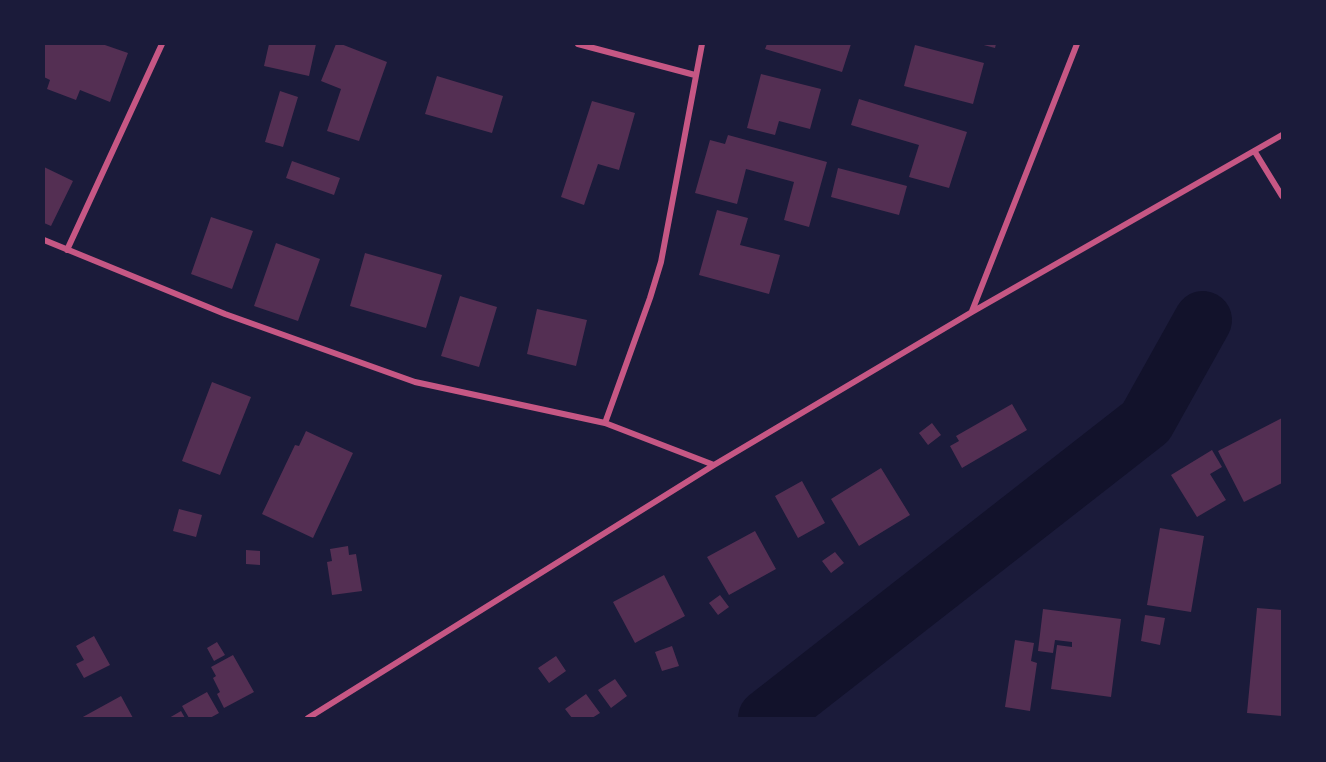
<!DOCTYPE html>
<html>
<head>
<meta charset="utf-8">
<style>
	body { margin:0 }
	#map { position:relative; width:1326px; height:762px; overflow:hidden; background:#1b1b3a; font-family:Inter,sans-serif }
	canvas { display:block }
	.frame { position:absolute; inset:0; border:45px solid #1b1b3a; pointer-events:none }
</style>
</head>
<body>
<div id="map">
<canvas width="1326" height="762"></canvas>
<div class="frame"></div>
</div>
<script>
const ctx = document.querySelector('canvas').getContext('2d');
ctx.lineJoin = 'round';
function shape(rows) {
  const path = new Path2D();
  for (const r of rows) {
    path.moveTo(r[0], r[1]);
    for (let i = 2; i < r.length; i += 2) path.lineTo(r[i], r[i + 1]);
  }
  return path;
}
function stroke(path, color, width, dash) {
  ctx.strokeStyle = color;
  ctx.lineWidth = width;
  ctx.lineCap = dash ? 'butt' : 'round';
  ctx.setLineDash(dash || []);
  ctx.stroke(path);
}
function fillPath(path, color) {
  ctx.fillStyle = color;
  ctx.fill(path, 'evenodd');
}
const river = shape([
	[767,718,1146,422,1203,320]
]);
const building = shape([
	[44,44,102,44,128,53,110,102,80,90,76,100,47,89,50,80,44,77],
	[269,44,316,44,309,76,264,66],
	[336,44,341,44,387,62,359,141,327,131,341,89,321,81],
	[767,44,851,44,842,72,765,49],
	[980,44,996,44,995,48],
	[915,45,984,63,973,104,904,86],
	[761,74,821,89,810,129,779,121,775,135,747,128],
	[437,76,503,96,492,133,425,114],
	[280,91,298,97,283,147,265,142],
	[859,99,967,132,949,188,909,177,919,145,851,125],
	[592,101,635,113,619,170,598,164,584,205,561,197],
	[728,135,827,162,809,227,784,220,794,182,746,169,737,204,695,193,710,140,725,144],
	[292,161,340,178,334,195,286,178],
	[44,167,73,181,51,226,44,223],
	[838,168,907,186,899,215,831,197],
	[717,210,748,218,740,245,780,255,769,294,699,275],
	[211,217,253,231,232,289,191,274],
	[276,243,320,259,298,321,254,306],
	[365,253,442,275,426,328,350,306],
	[460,296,497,307,479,367,441,356],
	[537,309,587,320,576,366,527,354],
	[212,382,251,397,220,475,182,461],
	[1012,404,1027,430,962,468,950,446,959,441,956,436],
	[1282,418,1282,483,1244,502,1218,451],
	[932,423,941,435,928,445,919,433],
	[306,431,353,453,313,538,262,514,295,445,299,446],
	[1212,450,1222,467,1210,474,1226,500,1197,517,1171,475],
	[881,468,910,515,859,546,831,499],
	[802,481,825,523,798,538,775,496],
	[179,509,202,515,196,537,173,531],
	[1160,528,1204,536,1191,612,1147,605],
	[755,531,776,569,729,595,707,557],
	[348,546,349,555,356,554,362,591,332,595,327,562,332,561,330,549],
	[246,550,260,551,260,565,246,564],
	[835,552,844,563,831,573,822,561],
	[664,575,685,616,635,643,613,602],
	[720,595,729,607,718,615,709,603],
	[1257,608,1282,610,1282,716,1247,713],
	[1043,609,1121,619,1111,697,1051,689,1057,645,1072,647,1072,642,1055,640,1053,653,1038,651],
	[1145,615,1165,618,1160,645,1141,641],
	[94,636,110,665,84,678,76,664,84,660,76,646],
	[1015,640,1034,643,1031,661,1037,663,1030,711,1005,707],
	[217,642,225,655,214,661,207,648],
	[672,646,679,666,662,671,655,652],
	[233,655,254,692,224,708,217,694,220,692,213,678,216,676,211,667],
	[556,656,566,671,549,683,538,668],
	[615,679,627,696,611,708,598,690],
	[207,692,219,713,210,718,189,718,182,706],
	[586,694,600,713,592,718,572,718,565,709],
	[121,696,133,718,81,718],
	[181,711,185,718,169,718]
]);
const minor = shape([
	[578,44,695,75],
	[1255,152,1282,196],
	[44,240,225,314,415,382,605,423,714,465],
	[67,250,162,44],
	[972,311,1077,44],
	[605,423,650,298,661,262,702,44],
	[308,718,714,465,972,312,1282,135]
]);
stroke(river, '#12122b', 58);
fillPath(building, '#542f53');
stroke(minor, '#c65784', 6);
</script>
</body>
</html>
